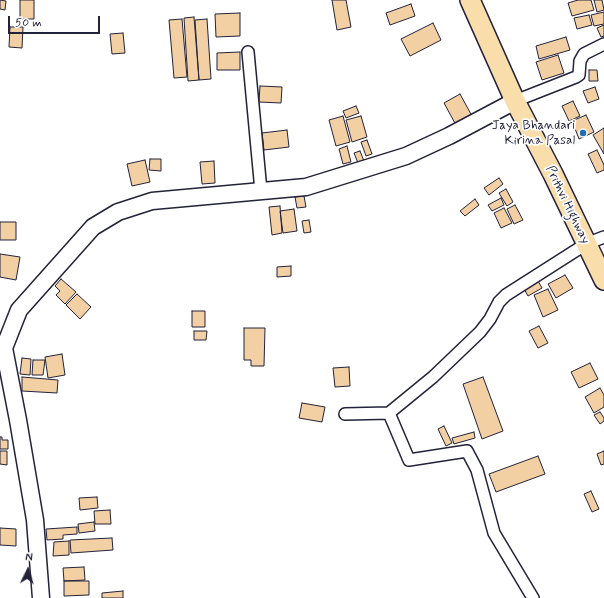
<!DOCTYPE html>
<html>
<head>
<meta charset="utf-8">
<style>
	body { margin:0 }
	#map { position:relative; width:604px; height:598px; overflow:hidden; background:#fff; font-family:Mynerve,sans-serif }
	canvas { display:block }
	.north { position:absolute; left:8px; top:550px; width:40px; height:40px; -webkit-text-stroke:3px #fff; paint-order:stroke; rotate:5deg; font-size:11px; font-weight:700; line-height:16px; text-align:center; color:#22223b }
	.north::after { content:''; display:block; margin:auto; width:14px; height:18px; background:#22223b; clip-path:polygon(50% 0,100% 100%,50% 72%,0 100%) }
	.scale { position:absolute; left:8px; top:16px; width:92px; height:18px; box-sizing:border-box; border:2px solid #22223b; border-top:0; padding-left:5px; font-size:12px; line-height:14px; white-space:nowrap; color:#22223b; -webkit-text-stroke:3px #fff; paint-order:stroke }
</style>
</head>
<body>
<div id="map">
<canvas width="604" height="598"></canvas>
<div class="north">N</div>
<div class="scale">50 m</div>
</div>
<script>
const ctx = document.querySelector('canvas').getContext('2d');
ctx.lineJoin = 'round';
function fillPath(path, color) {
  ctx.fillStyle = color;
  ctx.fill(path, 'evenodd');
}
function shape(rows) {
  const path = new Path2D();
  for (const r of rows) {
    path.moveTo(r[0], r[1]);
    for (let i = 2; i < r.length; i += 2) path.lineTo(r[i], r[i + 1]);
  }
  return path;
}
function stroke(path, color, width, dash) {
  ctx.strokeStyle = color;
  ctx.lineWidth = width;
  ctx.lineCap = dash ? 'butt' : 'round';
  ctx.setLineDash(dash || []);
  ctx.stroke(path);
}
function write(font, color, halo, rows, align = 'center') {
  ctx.font = font + ' Mynerve,sans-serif';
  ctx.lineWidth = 3.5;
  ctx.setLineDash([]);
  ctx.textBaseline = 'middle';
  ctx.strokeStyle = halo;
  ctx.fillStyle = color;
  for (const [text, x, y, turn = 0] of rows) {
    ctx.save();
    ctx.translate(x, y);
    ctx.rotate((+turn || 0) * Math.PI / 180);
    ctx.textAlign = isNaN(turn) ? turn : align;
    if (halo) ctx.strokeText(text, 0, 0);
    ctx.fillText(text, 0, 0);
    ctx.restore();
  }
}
const building = shape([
	[0,0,6,1,5,10,0,9,0,0],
	[20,0,34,0,34,19,20,19,20,0],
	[332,0,346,0,351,27,337,30,332,0],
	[578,0,591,0,594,10,572,16,568,3,578,0],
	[594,0,602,0,604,10,597,12,594,0],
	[411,4,415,16,390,25,386,13,411,4],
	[604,12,604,24,594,26,591,15,604,12],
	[240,13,240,36,216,37,215,14,240,13],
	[589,15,592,25,577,29,574,18,589,15],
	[194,17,199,80,188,81,184,18,194,17],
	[182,19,187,77,174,78,169,20,182,19],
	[207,19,211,79,199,80,195,20,207,19],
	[433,23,441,40,410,56,401,39,433,23],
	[604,25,604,36,601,37,597,28,604,25],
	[10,27,23,27,22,48,9,47,10,27],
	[123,33,125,53,112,54,110,34,123,33],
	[566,37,570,50,539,59,536,46,566,37],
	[240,52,240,70,217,70,217,53,240,52],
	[558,55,564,73,542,80,536,62,558,55],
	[589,70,597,70,598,81,589,81,589,70],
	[260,86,282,87,281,103,259,102,260,86],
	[595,87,599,99,588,103,583,91,595,87],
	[460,94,472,116,456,125,444,103,460,94],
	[573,101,580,116,569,121,562,106,573,101],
	[356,106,359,113,346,118,343,111,356,106],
	[586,115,594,132,579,139,572,121,586,115],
	[343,116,350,142,336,146,329,120,343,116],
	[361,116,367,137,352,142,346,120,361,116],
	[604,128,604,154,593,135,604,128],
	[287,130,289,147,264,150,262,133,287,130],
	[367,140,372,154,366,156,361,142,367,140],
	[347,146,351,162,343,164,339,149,347,146],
	[597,150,604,165,604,170,597,173,588,154,597,150],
	[360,151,364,161,358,163,354,153,360,151],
	[150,159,161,159,161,171,149,170,150,159],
	[145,160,150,182,132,186,127,164,145,160],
	[214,161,215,183,202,184,200,162,214,161],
	[499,178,503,184,489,195,484,188,499,178],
	[506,189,513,202,507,206,499,193,506,189],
	[304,196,306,207,297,208,295,197,304,196],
	[501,198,504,205,492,211,488,205,501,198],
	[475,199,479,205,465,216,460,211,475,199],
	[515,205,523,220,514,224,507,209,515,205],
	[280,206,282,233,272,235,269,207,280,206],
	[504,208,512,223,501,228,494,213,504,208],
	[294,209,297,231,283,233,280,211,294,209],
	[309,220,311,232,304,233,302,221,309,220],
	[0,222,16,222,16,240,0,240,0,222],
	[0,254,20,257,16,280,0,277,0,254],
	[291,266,291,276,277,277,277,267,291,266],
	[565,275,573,288,556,298,548,284,565,275],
	[61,279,76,292,65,304,56,295,60,291,55,286,61,279],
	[537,279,542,288,528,296,523,287,537,279],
	[548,289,558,310,543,317,534,295,548,289],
	[77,294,91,307,80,319,66,305,77,294],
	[192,311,205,311,205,327,192,327,192,311],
	[539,326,548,343,538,348,529,331,539,326],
	[244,328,265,328,264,366,251,366,251,360,244,360,244,328],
	[194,331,207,331,206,340,194,340,194,331],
	[62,354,65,375,48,378,45,357,62,354],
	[22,358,31,359,30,375,20,374,22,358],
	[33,360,45,360,43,375,32,375,33,360],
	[590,363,598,379,579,388,571,372,590,363],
	[349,367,350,386,335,387,333,368,349,367],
	[22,377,58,380,57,393,22,391,22,377],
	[483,377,503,431,482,439,463,384,483,377],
	[600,388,604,395,604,407,594,413,585,397,600,388],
	[302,403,325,407,322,422,299,418,302,403],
	[600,412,604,418,604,421,600,424,594,415,600,412],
	[444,426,452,443,446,446,438,429,444,426],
	[474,432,475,438,454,444,452,438,474,432],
	[0,437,2,437,2,440,8,440,8,449,0,449,0,437],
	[0,451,7,451,7,465,0,464,0,451],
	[604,451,604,464,601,465,597,454,604,451],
	[538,456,545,474,496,492,489,474,538,456],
	[591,491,599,509,592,512,584,494,591,491],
	[97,497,98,508,80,510,79,498,97,497],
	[110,510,111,524,95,524,94,511,110,510],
	[94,522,95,531,79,533,78,524,94,522],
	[77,527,77,534,63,535,63,539,47,540,46,529,77,527],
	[0,528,16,529,16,546,0,545,0,528],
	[112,538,113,550,71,553,70,540,112,538],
	[69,541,69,555,53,556,54,542,69,541],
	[84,567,85,580,64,581,63,568,84,567],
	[64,581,89,581,89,595,64,596,64,581],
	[123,591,123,598,102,598,102,593,123,591]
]);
const minor = shape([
	[248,52,261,191],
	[515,101,576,77,579,75,580,61,584,54,604,44],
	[389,413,433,377,480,332,490,319,499,302,506,295,586,244,604,237],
	[345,414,389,413,409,460,467,451,477,470,494,533,533,598]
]);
const secondary = shape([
	[41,598,35,520,18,420,4,348,19,310,93,227,118,212,152,201,306,187,406,156,449,136,515,101]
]);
const trunk = shape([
	[470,0,515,101,553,174,604,280]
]);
const markers = [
	[583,133,4,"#1f6fb2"]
];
const poiNames = [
	["Jaya Bhandari",575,126],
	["Kirina Pasal",575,141]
];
const streetNames = [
	["Prithvi Highway",567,205,64]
];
fillPath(building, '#f3d0a4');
stroke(building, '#22223b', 1);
stroke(minor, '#22223b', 14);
stroke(secondary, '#22223b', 19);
stroke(trunk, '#22223b', 22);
stroke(minor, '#fff', 11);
stroke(secondary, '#fff', 16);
stroke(trunk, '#f9deab', 19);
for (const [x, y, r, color] of markers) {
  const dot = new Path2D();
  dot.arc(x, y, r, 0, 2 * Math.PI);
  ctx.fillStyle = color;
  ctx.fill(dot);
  stroke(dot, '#fff', 1.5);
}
write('13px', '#22223b', '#fff', poiNames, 'right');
write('13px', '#22223b', '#fff', streetNames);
</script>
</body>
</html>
